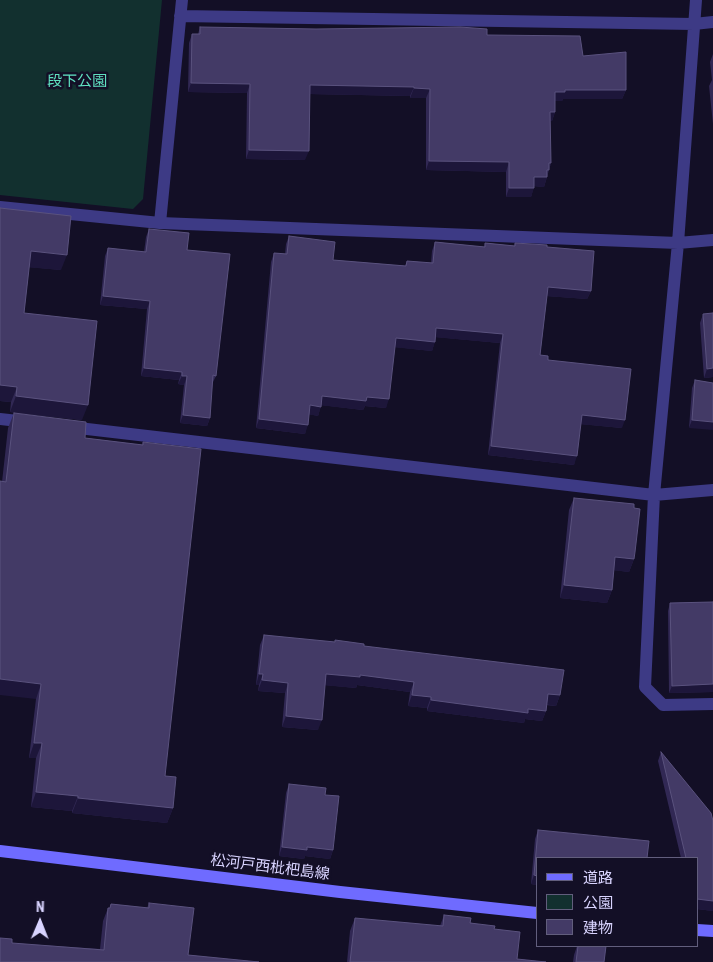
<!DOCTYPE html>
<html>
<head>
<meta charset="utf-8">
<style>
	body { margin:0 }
	#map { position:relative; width:713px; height:962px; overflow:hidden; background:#130f26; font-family:"Roboto Condensed","Noto Sans JP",sans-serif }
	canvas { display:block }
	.legend { position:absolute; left:536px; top:857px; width:162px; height:90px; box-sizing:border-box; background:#130f26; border:1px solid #625e7d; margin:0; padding:6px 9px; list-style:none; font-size:15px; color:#d9d4ff }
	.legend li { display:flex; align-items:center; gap:10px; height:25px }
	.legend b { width:25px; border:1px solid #625e7d }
	.north { position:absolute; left:15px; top:897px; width:50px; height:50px; -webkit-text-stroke:4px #130f26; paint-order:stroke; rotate:1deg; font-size:14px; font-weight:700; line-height:20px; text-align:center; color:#d9d4ff }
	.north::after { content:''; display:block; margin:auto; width:18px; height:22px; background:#d9d4ff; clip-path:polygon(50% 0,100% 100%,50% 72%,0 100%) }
</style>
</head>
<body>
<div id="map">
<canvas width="713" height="962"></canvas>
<ul class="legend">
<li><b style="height:6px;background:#6f6bff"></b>道路</li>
<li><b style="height:14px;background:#12302f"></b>公園</li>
<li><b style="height:14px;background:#433a66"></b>建物</li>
</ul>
<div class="north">N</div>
</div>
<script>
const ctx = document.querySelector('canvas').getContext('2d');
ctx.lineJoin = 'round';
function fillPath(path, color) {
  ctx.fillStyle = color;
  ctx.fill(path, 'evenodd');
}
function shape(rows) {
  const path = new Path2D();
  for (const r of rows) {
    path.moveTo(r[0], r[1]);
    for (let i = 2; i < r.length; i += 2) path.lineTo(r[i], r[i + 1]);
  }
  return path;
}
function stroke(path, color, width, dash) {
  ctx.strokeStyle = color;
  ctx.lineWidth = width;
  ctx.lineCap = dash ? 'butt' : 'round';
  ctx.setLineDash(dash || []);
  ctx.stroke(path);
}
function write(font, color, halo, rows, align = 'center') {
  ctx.font = font + ' "Roboto Condensed","Noto Sans JP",sans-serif';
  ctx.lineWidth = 5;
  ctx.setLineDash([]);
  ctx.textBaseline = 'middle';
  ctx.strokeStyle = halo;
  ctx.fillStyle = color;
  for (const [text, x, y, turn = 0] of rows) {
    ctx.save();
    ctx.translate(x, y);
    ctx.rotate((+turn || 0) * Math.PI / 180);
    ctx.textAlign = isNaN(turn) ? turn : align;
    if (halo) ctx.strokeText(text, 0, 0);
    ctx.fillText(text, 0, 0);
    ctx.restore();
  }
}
const green = shape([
	[0,0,162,0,143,199,133,209,0,195]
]);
const street = shape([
	[696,0,678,243,654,495,645,687,663,705,713,704],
	[180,16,694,24,713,22],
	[0,207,160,223,678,243,713,240],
	[160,223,182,0],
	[0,419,27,422],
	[70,427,654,495,713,490]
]);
const secondary = shape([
	[0,851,340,892,537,913],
	[697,930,713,931]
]);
const wall = shape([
	[200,27,487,35,583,56,626,90,622,99,563,99,562,101,555,101,555,112,552,121,550,121,551,163,544,187,534,186,531,197,506,197,506,172,426,170,426,98,410,98,410,96,310,94,305,160,246,159,247,93,188,92,189,43,192,34,198,34],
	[713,54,713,124,709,86,712,80,710,62],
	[0,208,61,270,29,267,24,313,82,420,10,412,11,402,0,401],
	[149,229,187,250,216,376,212,384,210,418,207,426,180,423,184,385,178,384,179,380,141,376,147,309,100,305,105,256,108,248,144,252,146,237],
	[289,236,333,260,405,266,407,261,431,263,432,251,435,242,484,247,485,243,514,246,515,243,547,247,591,291,587,299,547,296,540,355,548,360,622,428,581,424,574,465,488,455,500,343,436,337,432,351,395,347,386,408,365,406,363,410,321,405,318,416,309,414,305,434,256,428,271,262,274,253,285,254,286,244],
	[703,314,713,377,704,378,700,323],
	[695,380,713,383,689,428,692,388],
	[14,413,85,438,142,445,143,442,165,776,173,808,167,823,72,813,72,811,31,807,36,758,29,758,36,699,2,482,8,428],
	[574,498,634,508,634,559,629,572,614,570,612,590,607,603,560,598,569,510],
	[713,602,713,692,669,693,668,611,670,603],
	[264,635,364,646,560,695,556,706,546,705,546,711,542,721,525,719,524,723,427,711,427,708,408,706,410,692,357,685,356,688,325,685,318,730,282,727,285,693,258,691,259,685,256,685,260,645],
	[661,752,713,821,713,911,697,909,697,858,681,858,658,761],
	[289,784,325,795,333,850,330,859,305,856,304,859,279,856,286,793],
	[538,830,537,858,537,885,531,884,535,839],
	[149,903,188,955,259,962,12,943,100,949,103,921,108,908,110,908,111,904,147,908],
	[444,915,494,929,517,959,546,962,347,962,350,931,355,918,440,926],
	[577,946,606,946,604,962,573,962,574,955]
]);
const shadedWall = shape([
	[191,83,250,84,247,93,188,92],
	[310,85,414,87,410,96,307,94],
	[414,88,430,89,426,98,410,98],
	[565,90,626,90,622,99,563,99,562,101,552,101,555,92],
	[550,112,555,112,552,121,547,121],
	[249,150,309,151,305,160,246,159],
	[429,161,509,162,506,172,426,170],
	[549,163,551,163,544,187,531,186,534,177],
	[509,188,534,188,531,197,506,197],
	[31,251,67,255,61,270,25,267],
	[548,287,591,291,587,299,545,296],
	[103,296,150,301,147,309,100,305],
	[436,328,503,334,500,343,433,337],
	[396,338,435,342,432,351,392,347],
	[144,368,182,372,179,380,141,376],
	[713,368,713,377,704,378,707,369],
	[182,376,187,376,184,385,178,384],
	[0,385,17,387,11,402,0,401],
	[16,396,88,405,82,420,10,412],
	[322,396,367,397,389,399,386,408,365,406,363,410,319,405],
	[310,405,321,407,318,416,307,414],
	[183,415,210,418,207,426,180,423],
	[582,415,625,420,622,428,578,424],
	[259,419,308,425,305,434,256,428],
	[692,420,713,422,713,430,689,428],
	[491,446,577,456,574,465,488,455],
	[615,557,634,559,629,572,611,570],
	[564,585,612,590,607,603,560,598],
	[259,674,263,674,259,685,256,685],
	[326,674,360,675,414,682,410,692,357,685,356,688,322,685],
	[0,679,41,684,36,699,0,695],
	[262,680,288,683,285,693,258,691],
	[713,684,713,692,669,693,672,686],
	[548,694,560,695,556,706,544,704],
	[412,695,431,697,427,708,408,706],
	[431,700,528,709,546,711,542,721,525,719,524,723,427,711],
	[286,716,322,720,318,730,282,727],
	[34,743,42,743,36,758,29,758],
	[36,792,78,796,72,811,31,807],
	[78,798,173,808,167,823,72,813],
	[282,847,307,847,333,850,330,859,305,856,304,859,279,856],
	[534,875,537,876,537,885,531,884],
	[697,899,713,901,713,911,697,909]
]);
const building = shape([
	[200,27,316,29,460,27,487,29,487,35,580,36,583,56,626,52,626,90,565,90,565,92,555,92,555,112,550,112,551,163,549,163,549,170,547,170,547,177,534,177,534,188,509,188,509,162,429,161,430,89,414,88,414,87,310,85,309,151,249,150,250,84,191,83,192,34,200,34,200,27],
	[0,208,71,216,67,255,31,251,24,313,97,321,88,405,16,396,17,387,0,385,0,208],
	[149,229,189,233,187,250,230,254,216,376,213,375,210,418,183,415,187,376,182,376,182,372,144,368,150,301,103,296,108,248,146,252,149,229],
	[289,236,335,242,333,260,406,266,407,261,433,263,435,242,485,247,485,243,515,246,515,243,547,245,547,247,594,251,591,291,548,287,540,355,548,356,548,360,631,369,625,420,582,415,577,456,491,446,503,334,436,328,435,342,396,338,389,399,367,397,366,401,322,396,321,407,310,405,308,425,259,419,274,253,287,254,289,236],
	[713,313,713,368,707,369,703,314,713,313],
	[695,380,713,383,713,422,692,420,695,380],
	[14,413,86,422,85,438,143,445,143,442,201,449,165,776,176,777,173,808,78,798,78,796,36,792,42,743,34,743,41,684,0,679,0,481,6,482,14,413],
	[574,498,634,504,634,508,640,509,635,552,634,559,615,557,612,590,564,585,574,498],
	[713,602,713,684,672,686,670,603,713,602],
	[264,635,335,642,335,640,364,644,364,646,564,670,560,695,548,694,546,711,528,709,528,713,431,700,431,697,412,695,414,682,360,675,360,677,326,674,322,720,286,716,288,683,262,680,263,674,259,674,264,635],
	[661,752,711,813,713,821,713,901,697,899,697,858,686,858,661,752],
	[289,784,326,788,325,795,339,796,333,850,307,847,307,850,282,847,289,784],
	[538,830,649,841,647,858,537,858,537,876,534,875,538,830],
	[149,903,194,908,188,955,259,962,0,962,0,938,12,939,12,943,104,950,108,908,110,908,111,904,149,908,149,903],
	[444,915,471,918,470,923,495,926,494,929,520,932,517,959,546,962,350,962,355,918,443,926,444,915],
	[578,946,606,946,604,962,576,962,578,946]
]);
const parkNames = [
	["段下公園",77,82]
];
const streetNames = [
	["松河戸西枇杷島線",270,868,7]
];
fillPath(green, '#12302f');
stroke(street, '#3d3a85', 12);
stroke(secondary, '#6f6bff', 12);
fillPath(wall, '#312854');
fillPath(shadedWall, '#1d163a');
fillPath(building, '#433a66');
stroke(building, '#5a527e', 1);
write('15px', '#5fe0c0', '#130f26', parkNames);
write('15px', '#d9d4ff', '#130f26', streetNames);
</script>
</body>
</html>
